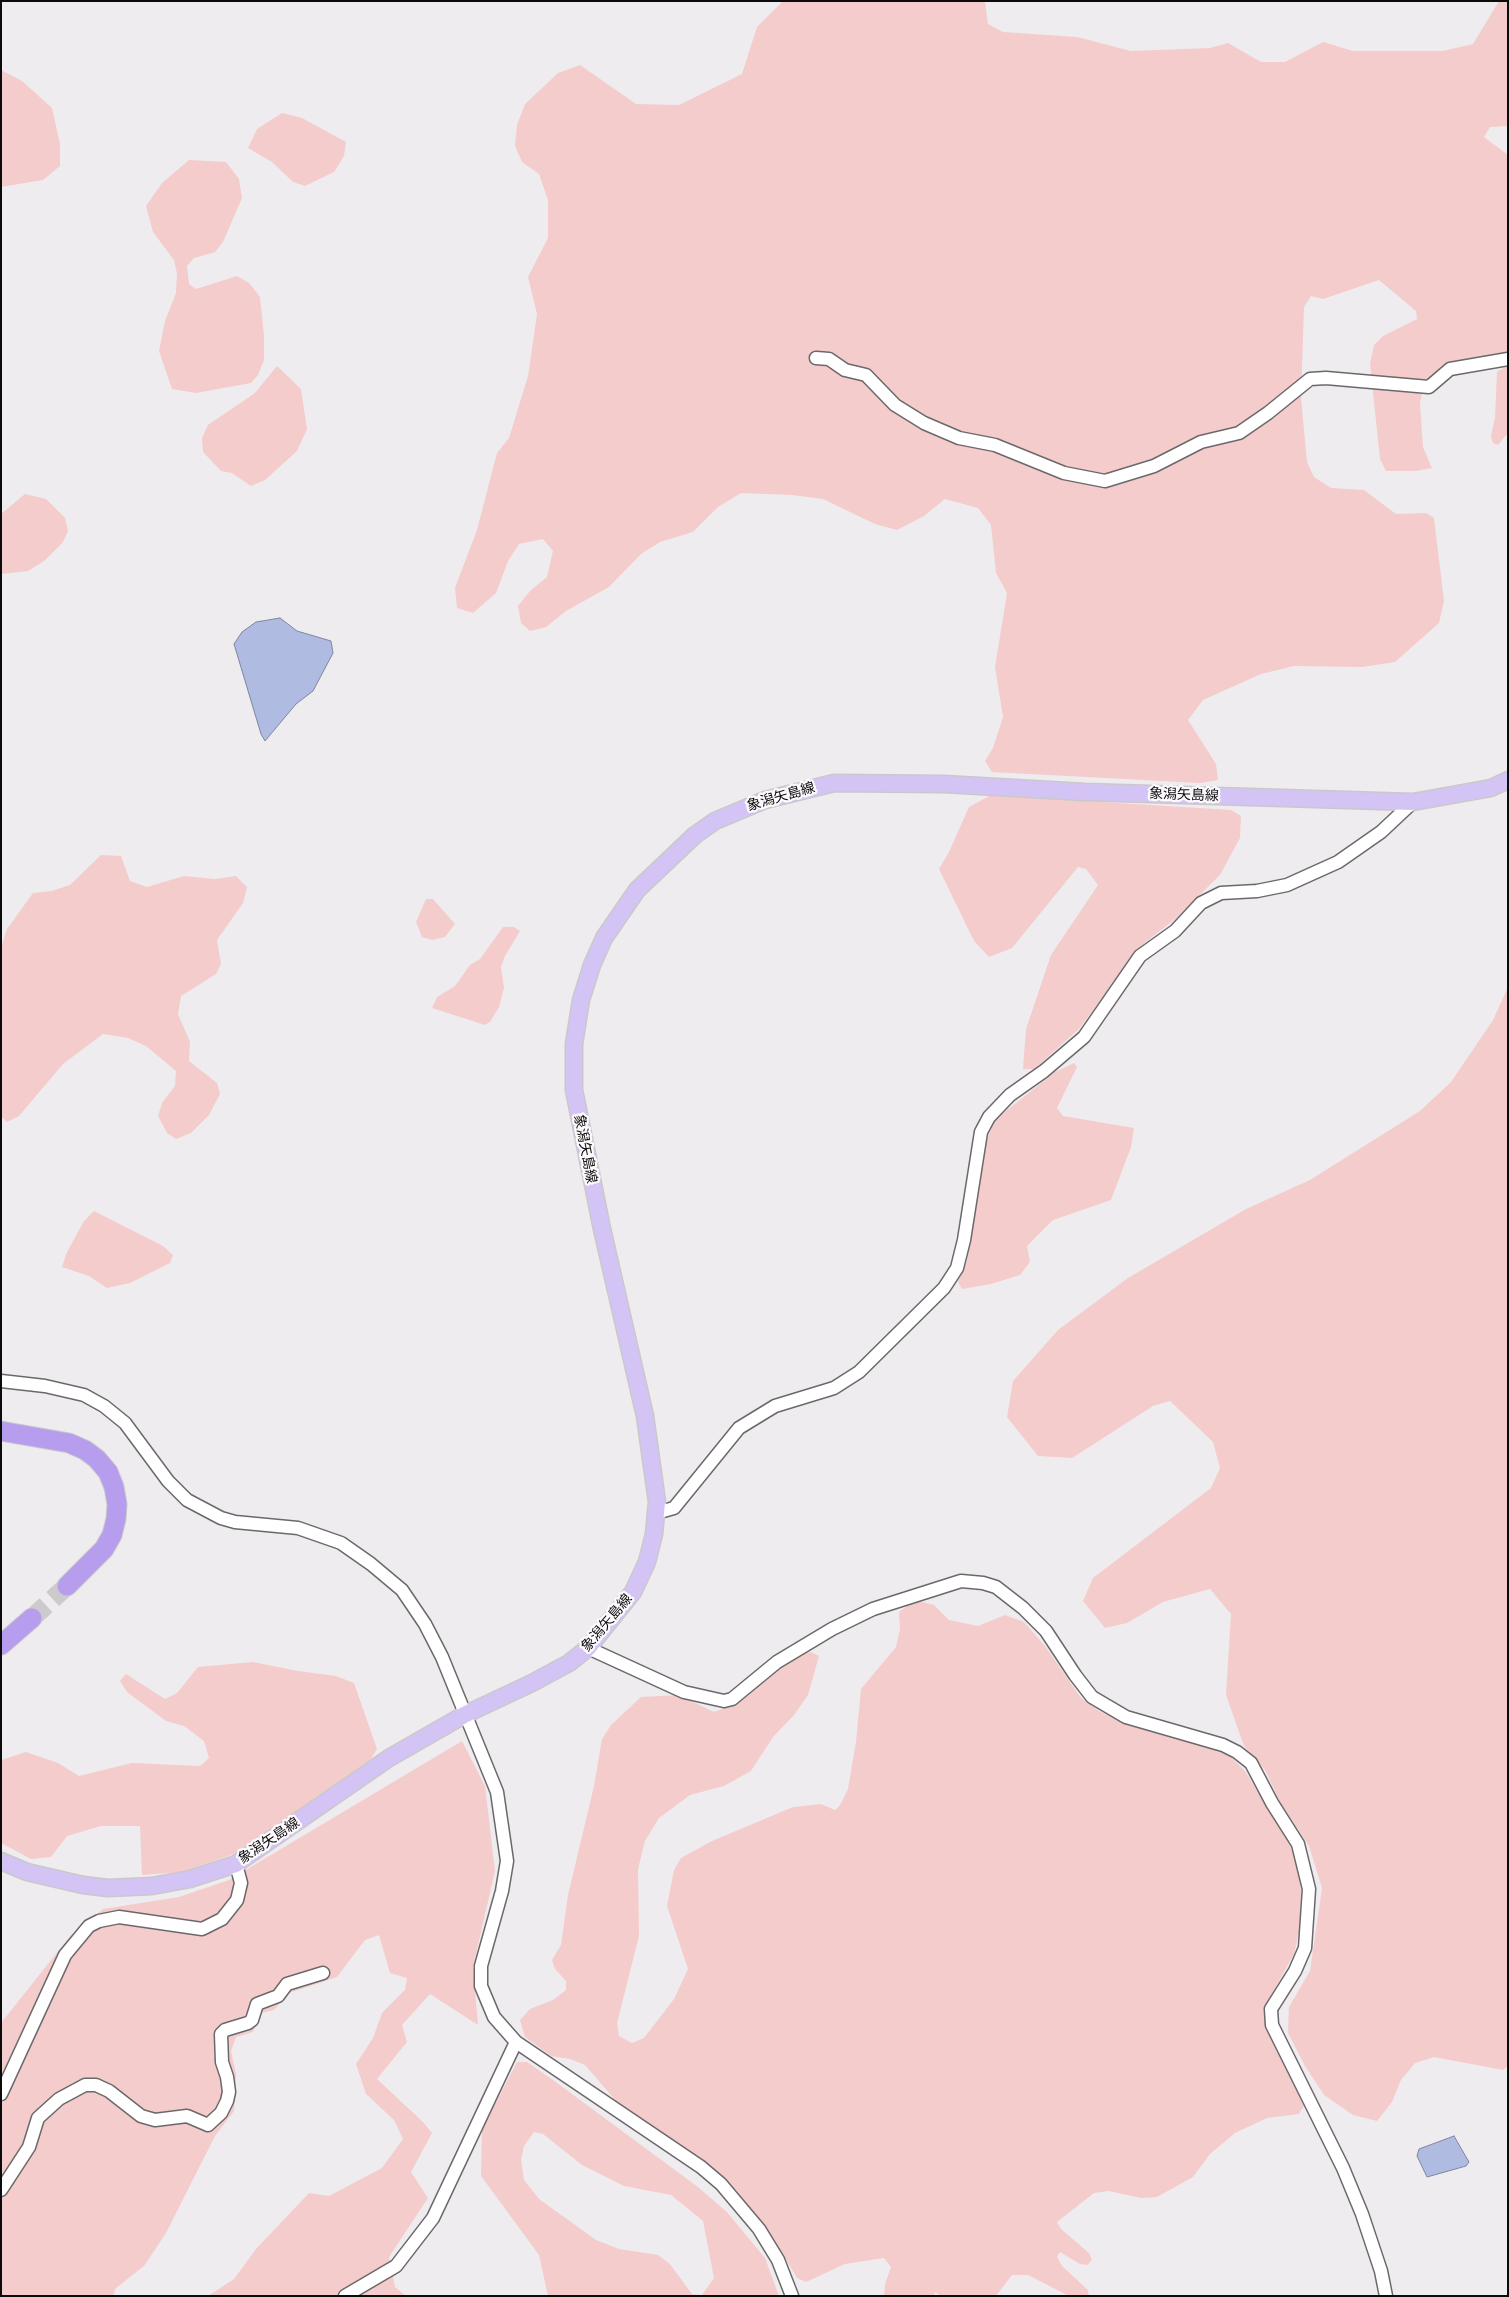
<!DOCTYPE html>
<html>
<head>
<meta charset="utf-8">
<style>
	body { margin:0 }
	#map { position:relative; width:1509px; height:2297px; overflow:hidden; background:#efecef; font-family:Karla,sans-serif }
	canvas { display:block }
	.frame { position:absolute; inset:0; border:2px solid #0c0b0c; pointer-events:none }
</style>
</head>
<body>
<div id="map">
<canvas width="1509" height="2297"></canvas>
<div class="frame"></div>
</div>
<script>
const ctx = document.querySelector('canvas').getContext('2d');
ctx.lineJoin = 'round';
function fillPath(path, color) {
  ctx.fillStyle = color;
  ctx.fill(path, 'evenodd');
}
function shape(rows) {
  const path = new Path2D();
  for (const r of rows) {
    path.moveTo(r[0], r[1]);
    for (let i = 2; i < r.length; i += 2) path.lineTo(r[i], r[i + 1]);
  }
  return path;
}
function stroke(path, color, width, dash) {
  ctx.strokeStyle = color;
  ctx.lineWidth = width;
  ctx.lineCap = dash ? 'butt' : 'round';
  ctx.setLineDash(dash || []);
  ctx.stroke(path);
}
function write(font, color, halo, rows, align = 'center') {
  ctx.font = font + ' Karla,"Noto Sans JP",sans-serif';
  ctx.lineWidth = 4.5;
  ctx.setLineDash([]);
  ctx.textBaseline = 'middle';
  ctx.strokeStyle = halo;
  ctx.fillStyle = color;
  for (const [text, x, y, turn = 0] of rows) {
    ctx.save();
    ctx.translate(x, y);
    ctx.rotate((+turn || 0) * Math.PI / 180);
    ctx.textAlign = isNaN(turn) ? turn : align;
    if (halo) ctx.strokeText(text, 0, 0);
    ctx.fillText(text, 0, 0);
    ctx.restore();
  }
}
const green = shape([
	[783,1,985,1,988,24,1003,32,1077,37,1131,51,1210,48,1228,43,1261,62,1285,62,1323,42,1353,51,1443,51,1473,44,1499,1,1508,1,1508,126,1490,127,1484,137,1508,155,1508,353,1424,383,1420,403,1423,447,1432,468,1416,471,1386,471,1380,459,1370,364,1374,345,1383,336,1417,319,1416,311,1379,280,1323,299,1311,296,1304,307,1301,398,1307,462,1314,477,1331,488,1364,490,1396,514,1426,513,1434,518,1444,601,1439,623,1395,662,1362,667,1294,666,1261,674,1203,700,1188,720,1216,764,1218,780,1200,783,992,772,985,761,993,748,1003,717,995,667,1007,593,996,573,991,525,978,508,945,499,924,516,897,530,875,524,823,499,792,495,741,493,718,507,693,532,660,542,641,554,609,587,566,611,546,627,530,631,521,623,518,606,530,591,547,577,553,551,543,539,519,544,508,561,496,593,473,613,457,608,455,588,477,530,497,453,509,438,528,376,537,314,528,277,548,238,548,200,539,174,522,162,515,146,517,125,525,104,558,73,580,65,636,104,679,105,742,74,757,27],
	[1,70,22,81,52,108,60,144,60,166,43,180,1,187],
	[282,113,302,118,346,142,344,156,334,172,305,186,293,182,272,162,248,148,257,129],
	[189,160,226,162,239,179,242,198,223,242,215,252,194,258,187,266,189,284,196,289,237,276,249,283,260,297,264,336,264,360,258,375,251,383,196,393,172,389,159,351,165,321,176,293,177,273,174,260,153,232,146,206,162,183],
	[1508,365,1508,433,1498,445,1493,443,1491,436,1495,417,1497,372],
	[277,366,301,389,307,429,297,451,265,480,251,486,232,473,221,471,203,452,202,438,208,425,255,393],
	[25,494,46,499,65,518,68,531,63,542,44,561,28,571,1,574,1,514],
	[991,795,1231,810,1241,816,1240,838,1220,875,1175,919,1143,944,1078,1030,1034,1069,1023,1069,1026,1029,1051,955,1098,885,1086,869,1078,867,1012,948,989,957,974,941,939,869,949,852,969,807],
	[101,855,121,856,130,881,147,887,184,876,215,879,236,876,247,887,243,903,217,940,221,964,216,974,181,996,178,1014,190,1042,189,1061,217,1083,220,1094,209,1115,191,1133,176,1139,167,1133,158,1116,162,1103,175,1086,176,1071,146,1046,128,1038,103,1034,63,1064,19,1116,7,1122,1,1116,1,948,7,929,33,893,52,891,70,885],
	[426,899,433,899,455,924,445,937,432,940,422,937,416,922],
	[503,927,514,927,520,931,505,956,501,967,504,988,499,1007,490,1022,485,1025,432,1008,437,997,455,986,470,965,480,959],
	[1508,987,1508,2066,1503,2070,1434,2057,1415,2063,1401,2080,1392,2102,1377,2121,1353,2115,1324,2095,1305,2066,1288,2033,1289,2007,1310,1971,1322,1888,1309,1846,1280,1802,1265,1770,1244,1746,1226,1695,1231,1614,1210,1589,1163,1602,1127,1623,1105,1628,1083,1601,1093,1578,1211,1488,1220,1468,1213,1442,1170,1401,1153,1406,1072,1458,1038,1456,1007,1417,1013,1381,1058,1330,1128,1278,1246,1209,1310,1180,1420,1111,1451,1082,1493,1020],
	[1074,1063,1077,1067,1057,1108,1063,1116,1134,1128,1131,1147,1111,1200,1053,1220,1027,1246,1030,1262,1020,1275,991,1284,962,1289,958,1282,967,1261,986,1141,996,1119,1055,1072],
	[94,1211,163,1246,173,1255,170,1263,130,1283,107,1288,89,1276,62,1267,67,1252,84,1221],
	[915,1600,934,1605,949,1620,978,1626,1005,1615,1024,1622,1045,1646,1081,1698,1099,1711,1132,1726,1220,1751,1232,1758,1245,1771,1290,1845,1297,1863,1301,1892,1299,1932,1294,1954,1270,1997,1265,2012,1266,2027,1304,2106,1299,2114,1267,2118,1235,2133,1210,2154,1193,2177,1157,2197,1141,2198,1109,2191,1094,2193,1057,2222,1061,2229,1089,2253,1092,2260,1087,2265,1080,2264,1060,2252,1057,2257,1062,2266,1088,2290,1089,2296,1069,2296,1028,2275,1012,2275,996,2296,941,2296,935,2292,934,2296,884,2296,885,2284,891,2267,884,2258,845,2264,806,2282,797,2278,778,2246,712,2168,616,2101,585,2065,570,2059,551,2056,525,2037,520,2020,530,2009,553,2000,566,1990,566,1981,555,1969,552,1960,561,1945,568,1895,594,1786,602,1739,611,1725,641,1697,679,1695,714,1712,736,1704,767,1676,803,1654,811,1652,819,1656,808,1695,794,1715,773,1737,751,1771,724,1786,690,1795,659,1818,645,1841,638,1869,639,1936,617,2023,619,2036,632,2043,644,2038,674,1999,688,1969,667,1906,674,1870,681,1858,712,1841,793,1807,821,1804,835,1810,840,1805,848,1789,856,1742,861,1689,896,1647,900,1629,899,1612],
	[253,1662,298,1671,336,1676,354,1683,377,1749,371,1759,237,1853,182,1872,142,1875,140,1826,101,1826,67,1836,51,1857,31,1859,1,1843,1,1760,26,1752,58,1763,79,1776,132,1763,200,1766,209,1758,204,1741,184,1726,166,1721,127,1692,120,1681,126,1674,165,1699,177,1693,198,1667],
	[462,1741,485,1786,495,1871,473,1967,478,2025,430,1994,402,2025,407,2042,377,2079,423,2122,432,2133,411,2172,428,2198,389,2257,395,2287,406,2296,208,2296,234,2279,256,2249,309,2193,329,2196,382,2168,403,2139,394,2120,366,2094,356,2064,373,2038,382,2013,405,1990,407,1978,390,1973,379,1935,365,1940,337,1977,289,1993,274,2010,261,2013,253,2032,236,2037,231,2051,236,2074,234,2111,215,2136,166,2233,144,2266,116,2288,113,2296,1,2296,1,2023,71,1935,103,1909,179,1897,229,1880],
	[517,2062,527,2062,553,2080,698,2187,727,2212,765,2258,779,2296,548,2296,539,2255,481,2176,482,2129],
	[534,2132,543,2134,582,2165,624,2186,671,2195,703,2221,714,2278,702,2295,692,2294,670,2264,658,2255,619,2249,596,2240,539,2199,524,2180,521,2159,524,2146]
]);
const water = shape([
	[280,618,297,631,331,641,333,653,313,691,296,704,265,741,261,734,234,644,242,632,256,622,280,618],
	[1454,2136,1469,2162,1466,2166,1427,2177,1417,2156,1419,2149,1454,2136]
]);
const highwayTunnel = shape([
	[32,1618,67,1586]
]);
const minor = shape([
	[816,358,829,359,845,370,866,375,895,405,924,423,959,438,995,445,1064,473,1105,481,1154,466,1201,442,1239,433,1268,413,1310,379,1326,378,1429,387,1450,369,1508,359],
	[1,1381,45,1386,84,1395,104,1406,125,1423,168,1481,187,1500,221,1518,235,1522,298,1528,341,1543,371,1564,402,1590,425,1624,442,1657,497,1792,507,1861,502,1891,481,1966,481,1986,494,2017,516,2042,701,2167,721,2184,759,2229,778,2260,792,2296],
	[656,1513,674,1508,739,1428,775,1406,834,1388,859,1372,944,1288,957,1268,964,1240,981,1132,989,1117,1010,1095,1044,1071,1084,1037,1140,956,1175,931,1201,903,1221,893,1257,891,1287,885,1338,862,1381,832,1413,802],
	[588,1648,684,1692,724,1701,732,1699,777,1662,832,1629,873,1609,961,1581,983,1583,996,1587,1023,1608,1046,1631,1075,1675,1092,1697,1126,1717,1223,1745,1237,1752,1251,1763,1272,1803,1298,1844,1309,1889,1305,1948,1295,1971,1271,2009,1272,2025,1343,2168,1362,2214,1381,2271,1386,2296],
	[1,2094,65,1955,89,1926,99,1921,119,1917,202,1929,222,1919,237,1900,241,1883,236,1864],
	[1,2190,29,2147,38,2118,59,2099,85,2085,96,2085,109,2091,141,2116,155,2120,187,2116,208,2125,221,2113,227,2101,229,2092,227,2077,222,2062,221,2034,225,2030,248,2023,252,2020,257,2004,278,1996,287,1984,323,1973],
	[345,2296,396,2266,433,2218,516,2042]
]);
const major = shape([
	[1,1861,27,1872,83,1885,108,1888,152,1886,190,1879,236,1864,389,1758,464,1715,532,1683,569,1663,588,1648,633,1592,647,1562,654,1534,657,1502,645,1416,602,1229,574,1090,574,1044,581,1000,592,965,604,938,637,890,695,835,715,821,765,800,834,783,944,784,1085,792,1413,802,1491,788,1508,780]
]);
const highway = shape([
	[1,1431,69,1443,85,1450,97,1459,108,1472,114,1487,117,1504,116,1519,112,1535,104,1549,67,1586],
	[1,1645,32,1618]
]);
const streetNames = [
	["象潟矢島線",1184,795,2],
	["象潟矢島線",781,797,-16],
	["象潟矢島線",585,1149,79],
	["象潟矢島線",607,1623,-50],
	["象潟矢島線",269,1841,-34]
];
fillPath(green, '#f4cccc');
fillPath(water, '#afbbe0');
stroke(water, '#7e86a0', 1);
stroke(highwayTunnel, '#cdcacd', 19, [19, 9]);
stroke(minor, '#6b686b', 15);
stroke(major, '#cac9ca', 19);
stroke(highway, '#cac9ca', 21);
stroke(minor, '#fff', 12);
stroke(major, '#d4c4f5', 16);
stroke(highway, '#b79dee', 19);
write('14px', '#0c0b0c', '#fcfafc', streetNames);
</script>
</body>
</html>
